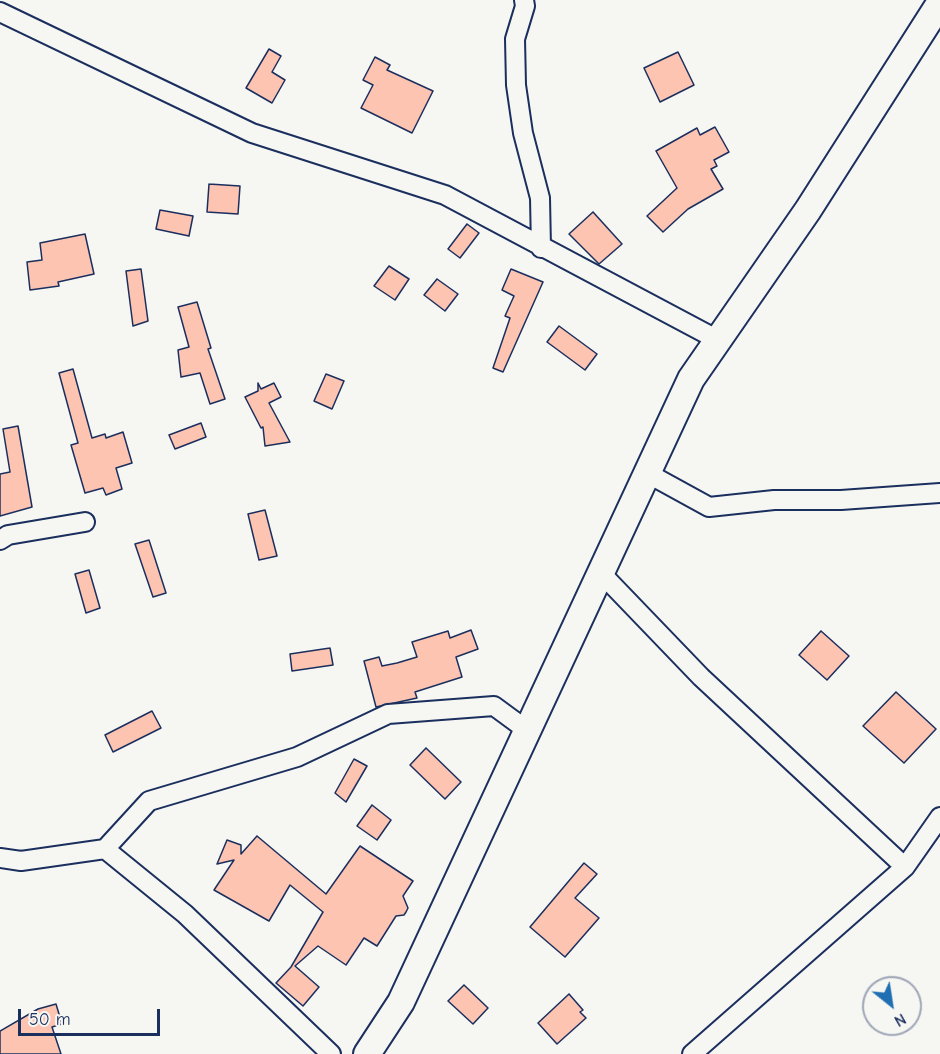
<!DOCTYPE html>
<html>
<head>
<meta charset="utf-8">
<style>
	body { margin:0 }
	#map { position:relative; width:940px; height:1054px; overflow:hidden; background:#f6f6f2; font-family:"Comic Neue",sans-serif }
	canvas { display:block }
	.north { position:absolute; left:862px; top:976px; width:60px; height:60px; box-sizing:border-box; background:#f6f6f2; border:2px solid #9ea6b7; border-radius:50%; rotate:150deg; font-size:16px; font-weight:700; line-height:24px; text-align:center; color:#1b2f5e }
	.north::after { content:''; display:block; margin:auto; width:21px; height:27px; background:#1f6fb2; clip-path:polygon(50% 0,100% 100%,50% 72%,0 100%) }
	.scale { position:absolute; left:18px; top:1009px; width:142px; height:27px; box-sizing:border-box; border:3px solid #1b2f5e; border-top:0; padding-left:8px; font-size:18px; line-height:21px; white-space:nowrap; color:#1b2f5e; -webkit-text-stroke:4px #f6f6f2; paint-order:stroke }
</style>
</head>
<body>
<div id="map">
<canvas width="940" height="1054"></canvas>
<div class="north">N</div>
<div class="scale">50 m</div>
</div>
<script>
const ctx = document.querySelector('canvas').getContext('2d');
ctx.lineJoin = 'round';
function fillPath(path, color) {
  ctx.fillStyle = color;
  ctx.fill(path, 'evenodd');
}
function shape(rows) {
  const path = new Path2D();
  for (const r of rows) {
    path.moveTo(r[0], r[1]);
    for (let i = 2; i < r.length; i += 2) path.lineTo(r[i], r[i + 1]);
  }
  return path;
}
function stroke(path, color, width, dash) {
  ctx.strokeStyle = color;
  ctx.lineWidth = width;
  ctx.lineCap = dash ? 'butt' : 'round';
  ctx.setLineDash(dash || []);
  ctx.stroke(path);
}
const building = shape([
	[269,49,281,56,272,72,285,80,272,103,246,88,269,49],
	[678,52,694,85,660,102,644,68,678,52],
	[375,57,390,65,387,70,433,91,412,133,361,108,373,85,363,80,375,57],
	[715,127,729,152,714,160,717,166,711,169,723,189,688,209,663,232,647,216,677,188,656,151,697,128,700,135,715,127],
	[209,184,240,186,238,214,207,212,209,184],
	[160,210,193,216,189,236,156,229,160,210],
	[593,212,622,244,599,264,569,234,593,212],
	[467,224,479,233,460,258,448,249,467,224],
	[85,234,94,274,58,282,59,286,30,290,27,262,42,260,40,243,85,234],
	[389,266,409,279,395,300,374,286,389,266],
	[141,269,148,321,133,326,126,271,141,269],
	[511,269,543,282,503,372,493,368,510,318,505,316,514,296,502,290,511,269],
	[437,279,458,294,445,311,424,295,437,279],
	[197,302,211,348,208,349,225,399,210,404,200,373,181,377,178,350,189,347,178,307,197,302],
	[559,326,597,354,585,370,547,342,559,326],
	[73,369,92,438,105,434,106,438,123,432,132,463,116,468,122,489,106,495,103,488,85,493,71,445,78,443,59,373,73,369],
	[326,374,344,381,332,409,314,401,326,374],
	[258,383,261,389,274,383,281,397,269,403,290,442,265,446,263,427,261,428,245,397,258,391,258,383],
	[201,423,206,437,175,449,169,435,201,423],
	[18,426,32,507,0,516,0,474,10,472,3,429,18,426],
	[265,510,277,556,259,560,248,514,265,510],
	[149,540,166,593,153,597,135,544,149,540],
	[89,570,100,608,86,613,75,574,89,570],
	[471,630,478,649,456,657,462,677,415,692,417,698,376,707,364,661,379,657,382,666,397,663,417,657,412,642,448,631,450,638,471,630],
	[821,631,849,656,827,680,799,655,821,631],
	[330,648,333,665,292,671,290,654,330,648],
	[896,692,936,729,904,763,863,726,896,692],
	[152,711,161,728,113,752,105,735,152,711],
	[426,748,461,782,445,799,410,765,426,748],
	[354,759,367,766,346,802,335,793,354,759],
	[372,805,391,820,377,840,357,826,372,805],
	[257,836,326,894,360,846,413,881,403,896,408,908,406,912,404,915,396,916,377,946,364,938,346,965,318,946,295,966,319,987,303,1006,276,983,291,967,323,912,290,885,269,921,214,890,234,860,217,864,227,840,241,845,241,854,257,836],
	[584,863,597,874,575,898,599,918,565,957,530,927,584,863],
	[464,985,488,1008,473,1024,448,1001,464,985],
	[569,994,583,1010,580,1012,586,1018,557,1044,538,1023,569,994],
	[56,1004,62,1024,52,1027,61,1054,0,1054,0,1031,38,1009,56,1004]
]);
const street = shape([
	[524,0,525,6,515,39,516,85,523,133,540,198,541,248],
	[0,12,252,133,445,195,718,340],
	[647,473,709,507,774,500,841,500,940,493],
	[0,540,8,535,85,522],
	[601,573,701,677,905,867],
	[105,849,149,801,297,757,388,714,494,706,528,731],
	[0,858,21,861,105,849,185,914,331,1054],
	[692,1054,905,867,940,817]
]);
const secondary = shape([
	[367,1054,401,1002,691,379,808,210,940,3]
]);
fillPath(building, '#fdc4b2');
stroke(building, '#1b2f5e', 1.5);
stroke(street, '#1b2f5e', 22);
stroke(secondary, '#1b2f5e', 30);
stroke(street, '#f6f6f2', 18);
stroke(secondary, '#f6f6f2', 26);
</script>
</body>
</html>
